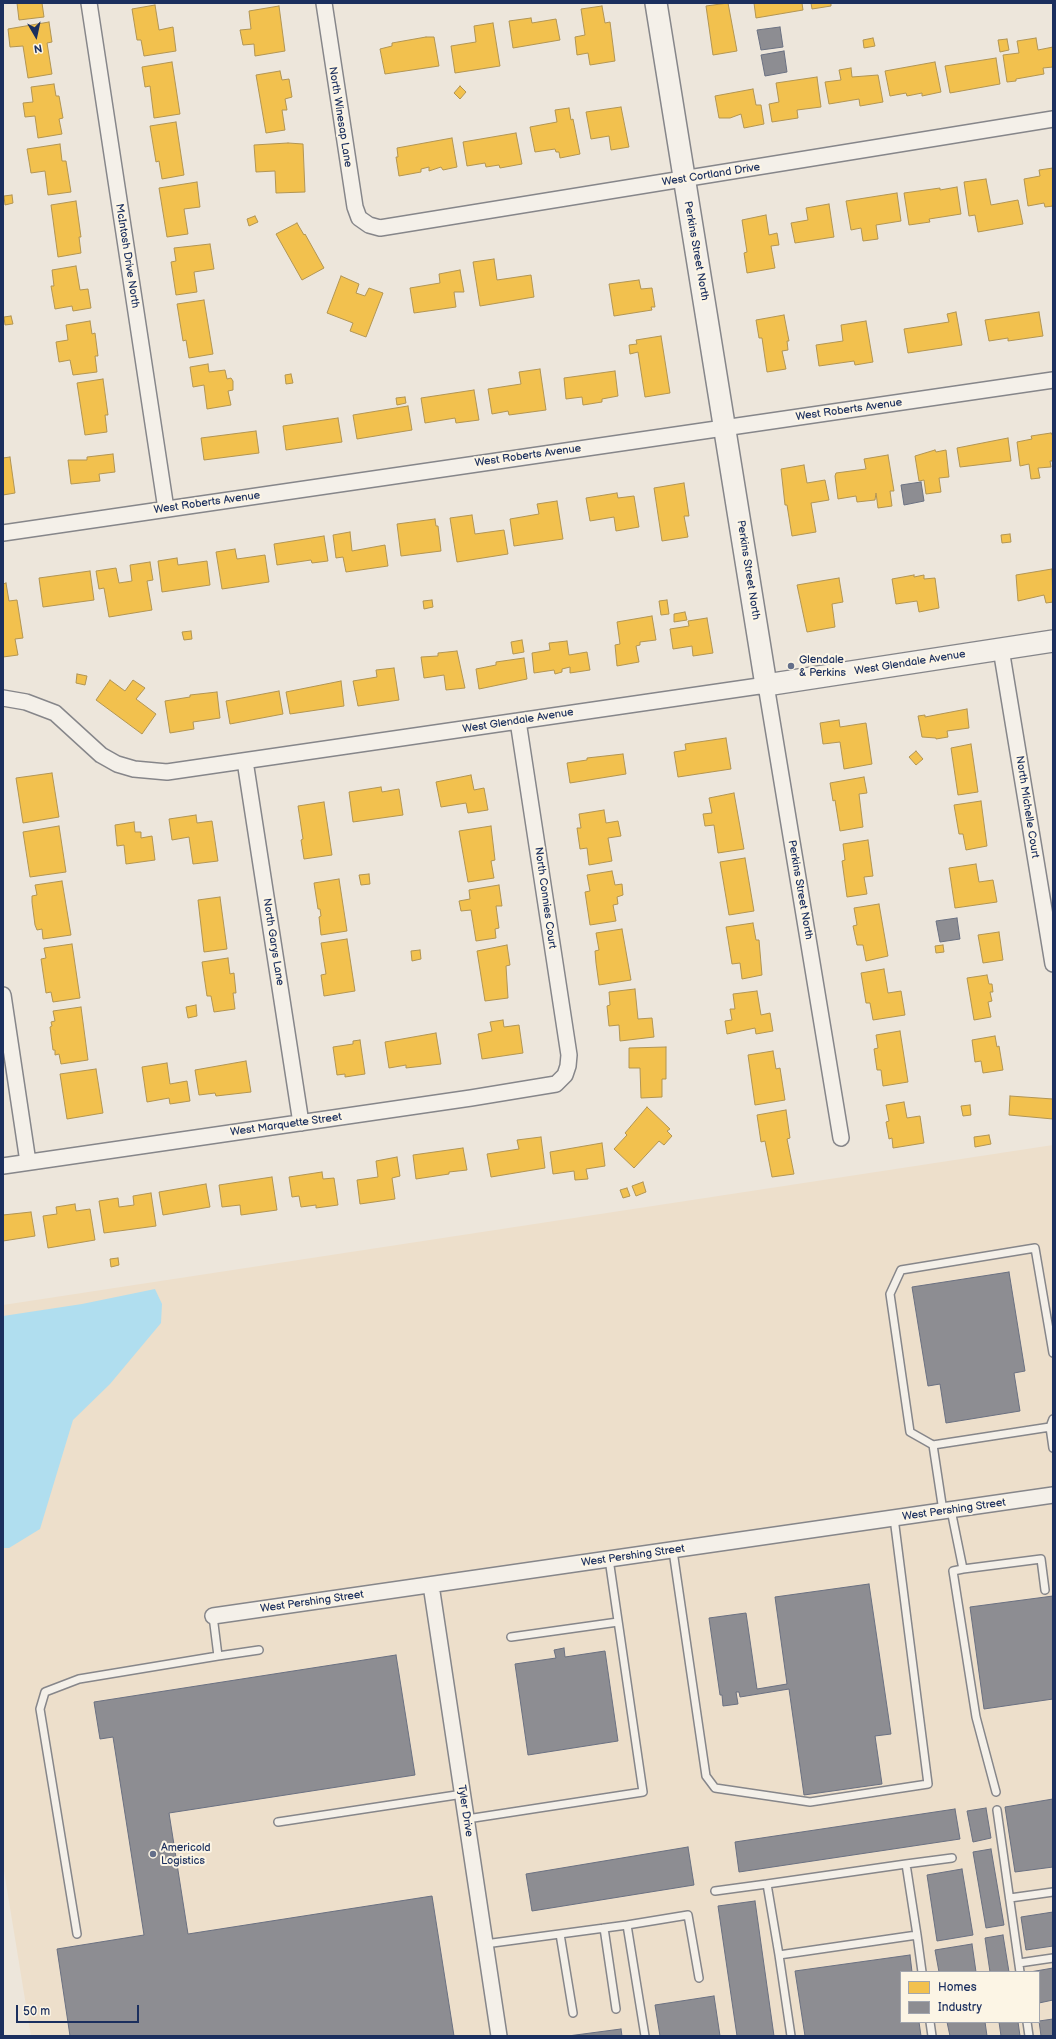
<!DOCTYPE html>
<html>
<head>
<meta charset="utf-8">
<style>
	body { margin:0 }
	#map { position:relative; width:1056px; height:2039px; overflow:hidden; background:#ede6db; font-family:"Balsamiq Sans",sans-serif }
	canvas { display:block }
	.frame { position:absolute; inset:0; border:4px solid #1b2f5e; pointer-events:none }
	.legend { position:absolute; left:900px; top:1971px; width:140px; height:52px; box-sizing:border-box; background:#fcf5e5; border:1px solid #a2a6af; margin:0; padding:5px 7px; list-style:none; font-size:12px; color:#1b2f5e }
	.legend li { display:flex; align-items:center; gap:8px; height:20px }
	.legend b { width:20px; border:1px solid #a2a6af }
	.north { position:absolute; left:16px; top:16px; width:40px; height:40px; -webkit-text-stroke:3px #fcf5e5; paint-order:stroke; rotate:171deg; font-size:11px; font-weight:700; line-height:16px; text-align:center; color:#1b2f5e }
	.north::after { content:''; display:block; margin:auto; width:14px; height:18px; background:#1b2f5e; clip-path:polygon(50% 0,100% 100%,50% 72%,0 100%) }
	.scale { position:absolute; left:16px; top:2005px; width:123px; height:18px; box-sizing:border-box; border:2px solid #1b2f5e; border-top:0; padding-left:5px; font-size:12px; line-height:14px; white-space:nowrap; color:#1b2f5e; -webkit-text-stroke:3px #fcf5e5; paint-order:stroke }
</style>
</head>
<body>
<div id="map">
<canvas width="1056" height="2039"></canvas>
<div class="frame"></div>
<ul class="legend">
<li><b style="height:11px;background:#f2c14e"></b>Homes</li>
<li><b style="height:11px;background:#8d8d92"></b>Industry</li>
</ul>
<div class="north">N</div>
<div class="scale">50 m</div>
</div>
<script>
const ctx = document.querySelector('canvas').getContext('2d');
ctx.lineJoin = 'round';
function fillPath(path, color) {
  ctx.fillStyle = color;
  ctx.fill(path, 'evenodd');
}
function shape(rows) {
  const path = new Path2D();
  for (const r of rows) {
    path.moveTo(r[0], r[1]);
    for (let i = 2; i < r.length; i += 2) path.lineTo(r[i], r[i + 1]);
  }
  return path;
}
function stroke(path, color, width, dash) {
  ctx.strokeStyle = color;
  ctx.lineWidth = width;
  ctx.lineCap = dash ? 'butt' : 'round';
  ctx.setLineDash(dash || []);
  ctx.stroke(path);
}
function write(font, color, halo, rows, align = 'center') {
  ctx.font = font + ' "Balsamiq Sans",sans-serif';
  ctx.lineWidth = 4;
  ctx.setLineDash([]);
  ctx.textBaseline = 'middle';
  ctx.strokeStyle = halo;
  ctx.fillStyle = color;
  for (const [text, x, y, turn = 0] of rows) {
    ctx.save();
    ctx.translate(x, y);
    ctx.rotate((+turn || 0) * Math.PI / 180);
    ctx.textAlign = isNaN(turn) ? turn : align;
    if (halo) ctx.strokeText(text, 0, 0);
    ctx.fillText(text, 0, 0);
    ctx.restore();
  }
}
const built = shape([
	[1053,1145,1053,2036,31,2036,3,1865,3,1305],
	[901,1972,1039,1972,1039,2022,901,2022]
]);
const water = shape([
	[155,1289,162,1304,161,1323,110,1384,73,1420,40,1529,9,1548,3,1548,3,1316,82,1304]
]);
const homes = shape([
	[17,3,42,3,44,17,19,20,17,3],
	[728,3,737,51,713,55,706,6,728,3],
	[754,3,802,3,803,10,756,18,754,3],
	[811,3,831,3,831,6,812,9,811,3],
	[155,5,159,30,173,27,176,51,144,56,141,40,137,40,132,9,155,5],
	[279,6,285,51,255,56,254,44,243,45,240,30,251,29,249,11,279,6],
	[602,6,605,23,610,22,615,61,590,65,588,53,577,55,575,37,585,35,581,9,602,6],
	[531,18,532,23,556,19,560,40,513,48,509,21,531,18],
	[49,22,52,42,47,43,52,74,28,78,23,46,10,47,8,29,49,22],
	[493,23,500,66,455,73,451,46,476,42,474,26,493,23],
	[426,37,434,37,439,66,385,74,380,49,392,46,392,43,426,37],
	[873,38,875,46,864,48,863,40,873,38],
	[1036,38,1038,50,1053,47,1053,67,1043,68,1044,74,1016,79,1016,81,1007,82,1003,55,1019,53,1017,41,1036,38],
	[1007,39,1009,50,1000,52,998,40,1007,39],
	[996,58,1000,84,950,93,945,66,996,58],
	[172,62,180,114,154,118,150,86,145,87,142,67,172,62],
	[935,62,941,92,922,96,922,93,907,96,906,93,890,96,885,71,935,62],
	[851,68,852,77,878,75,883,102,860,106,859,99,829,104,825,82,841,80,839,70,851,68],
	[280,71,282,80,289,79,292,97,285,99,287,110,282,110,285,130,266,133,256,75,280,71],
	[817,77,821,107,797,110,798,118,772,122,769,104,779,102,776,83,817,77],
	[54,84,56,96,59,96,63,118,59,119,62,134,38,138,35,116,25,117,23,103,33,102,31,87,54,84],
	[460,86,466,92,460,99,454,93,460,86],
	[753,89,756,105,761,105,764,124,744,128,741,114,730,118,719,118,715,96,753,89],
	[621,107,629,147,611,150,609,136,591,139,586,112,621,107],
	[569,108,571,120,573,119,580,154,560,158,559,152,556,152,555,149,535,152,530,127,557,122,555,110,569,108],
	[176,122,184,175,162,179,159,161,156,162,150,126,176,122],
	[516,133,522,164,500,168,499,165,486,167,485,163,467,166,463,142,516,133],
	[452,138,457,167,443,170,441,167,429,171,429,167,421,169,421,172,399,176,396,157,398,157,397,148,452,138],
	[288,143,303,144,305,192,276,193,275,171,256,172,254,145,288,143],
	[60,144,62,161,66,161,71,192,48,195,45,171,31,173,27,149,60,144],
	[1053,168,1053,206,1045,207,1044,203,1028,206,1024,179,1040,176,1039,170,1053,168],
	[986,179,991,205,1018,200,1023,224,978,232,975,215,969,216,964,182,986,179],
	[197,182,200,207,184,209,188,234,167,237,159,188,197,182],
	[957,187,961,214,929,219,930,222,909,225,904,193,940,188,940,190,957,187],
	[897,193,901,221,876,225,878,239,863,241,861,228,851,230,846,201,897,193],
	[12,195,13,203,5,205,4,196,12,195],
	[76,201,81,237,79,237,81,253,58,257,51,205,76,201],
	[829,204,834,237,795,243,791,223,808,220,806,208,829,204],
	[766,215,769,235,777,233,779,245,771,246,775,268,747,273,744,253,747,252,742,220,766,215],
	[255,216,258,222,249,226,247,219,255,216],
	[297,223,304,235,305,234,324,268,302,280,276,234,297,223],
	[210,244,214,269,194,272,197,292,176,295,171,262,176,261,174,248,210,244],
	[494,259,497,280,531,275,534,297,480,306,473,262,494,259],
	[76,266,80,290,88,289,91,308,73,311,72,306,55,309,51,286,54,286,52,270,76,266],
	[460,270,464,292,454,292,456,307,414,313,410,288,440,283,439,274,460,270],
	[341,276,359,284,356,293,365,296,369,288,383,293,366,337,350,331,353,323,327,313,341,276],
	[639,280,641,289,652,288,655,307,651,307,652,310,614,316,609,284,639,280],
	[204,300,213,354,189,358,186,340,183,341,177,304,204,300],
	[956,312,962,345,908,353,904,329,949,322,947,314,956,312],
	[1039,312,1043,336,1008,341,1008,338,989,341,985,320,1039,312],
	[784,315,789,341,787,341,788,350,782,351,786,369,767,372,762,338,759,338,756,320,784,315],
	[11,316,13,324,5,325,4,317,11,316],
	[90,321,92,334,95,333,98,356,95,356,97,372,73,375,70,360,59,362,56,342,68,340,66,325,90,321],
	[866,321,873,362,855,365,854,361,819,366,816,345,843,341,841,325,866,321],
	[661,336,670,393,645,397,638,352,630,354,629,345,637,344,636,340,661,336],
	[208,364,209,372,225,370,227,379,231,378,233,381,233,390,228,391,231,405,207,409,204,385,193,387,190,367,208,364],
	[540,369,546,410,509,415,508,411,492,414,488,389,521,384,519,372,540,369],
	[615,371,618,396,602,399,602,402,583,405,582,397,566,399,564,378,615,371],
	[291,374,293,383,286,384,285,375,291,374],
	[103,379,108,415,105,415,107,432,85,435,77,383,103,379],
	[474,390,479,420,456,423,455,418,425,423,421,398,474,390],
	[405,397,406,403,397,405,396,398,405,397],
	[408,406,412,430,357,439,353,415,408,406],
	[338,418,342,442,286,450,283,426,338,418],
	[256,431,259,453,204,460,201,438,256,431],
	[1051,433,1053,436,1053,461,1050,461,1051,467,1038,468,1040,478,1031,479,1029,464,1020,466,1017,442,1032,439,1031,436,1051,433],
	[1008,438,1011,461,960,467,957,448,1008,438],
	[935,450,936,452,946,450,949,477,939,478,941,492,926,494,924,480,919,481,915,456,935,450],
	[113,454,115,472,99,474,100,481,71,484,68,460,87,460,87,457,113,454],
	[888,455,894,491,890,491,892,506,878,508,876,493,875,500,857,502,856,496,838,499,835,476,836,473,866,469,864,459,888,455],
	[10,457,15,493,3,495,3,458,10,457],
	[804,465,807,483,825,480,829,500,811,503,816,532,792,536,787,505,785,505,781,469,804,465],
	[684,483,689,516,684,516,688,537,662,541,654,488,684,483],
	[617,493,618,498,634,496,639,527,616,531,614,517,590,521,586,498,617,493],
	[557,501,563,539,514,546,510,519,539,514,537,504,557,501],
	[472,515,475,534,504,530,508,554,457,562,450,518,472,515],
	[435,519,436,526,438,526,441,551,401,556,397,524,435,519],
	[350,532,352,551,385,545,388,566,346,572,343,557,336,558,333,535,350,532],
	[1010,534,1011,542,1002,543,1001,535,1010,534],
	[324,536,328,561,312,563,311,560,277,565,274,544,324,536],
	[235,549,237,559,265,555,269,582,222,589,216,552,235,549],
	[177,558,178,565,207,561,210,585,162,592,158,561,177,558],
	[150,562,153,580,147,581,152,610,109,617,104,588,99,589,96,571,116,568,119,583,132,581,130,565,150,562],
	[1052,569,1053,602,1046,603,1044,595,1018,601,1016,575,1052,569],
	[90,571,94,600,43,607,39,578,90,571],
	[914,575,914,577,924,575,924,579,935,578,939,608,919,612,917,601,896,604,892,579,914,575],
	[839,578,843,602,832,604,835,627,807,632,797,585,839,578],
	[6,583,9,601,17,600,23,638,15,639,18,655,3,657,3,584,6,583],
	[432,600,433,607,424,609,423,601,432,600],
	[667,600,669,614,661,615,659,601,667,600],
	[685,612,687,620,674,622,674,614,685,612],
	[652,616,656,640,640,642,640,645,636,646,639,662,617,666,615,645,620,644,617,622,652,616],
	[707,618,713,653,693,656,692,646,673,649,670,629,689,626,688,621,707,618],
	[191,631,192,639,184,640,182,632,191,631],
	[522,640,524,652,513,654,511,642,522,640],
	[567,641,569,655,587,652,590,670,570,673,570,667,562,669,562,672,555,674,554,670,534,673,532,653,550,650,549,643,567,641],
	[457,651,465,688,446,690,444,675,424,678,421,657,438,656,438,653,457,651],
	[524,658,527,679,479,689,476,669,496,665,496,662,524,658],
	[394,668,399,700,358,706,353,681,377,677,376,670,394,668],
	[77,674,87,676,85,685,76,683,77,674],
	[110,680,125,691,133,680,145,688,136,699,156,714,142,734,96,700,110,680],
	[341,681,344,706,290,714,286,692,341,681],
	[279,691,283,714,230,724,226,701,279,691],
	[217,692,220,718,193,722,194,729,170,733,165,701,190,697,190,695,217,692],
	[967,709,969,728,947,731,948,737,936,739,936,738,922,737,918,716,925,715,925,717,967,709],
	[839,720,840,727,866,723,872,764,844,769,840,742,823,744,820,723,839,720],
	[726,738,731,769,678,777,674,752,686,750,685,744,726,738],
	[971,744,978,792,958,795,951,748,971,744],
	[916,751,923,759,916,765,909,757,916,751],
	[623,754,626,774,570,783,567,763,587,760,587,758,623,754],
	[52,773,59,817,23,823,16,778,52,773],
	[471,775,474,790,484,788,488,810,468,813,466,803,441,807,436,782,471,775],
	[864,777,867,793,859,794,863,827,840,831,835,800,833,801,830,783,864,777],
	[381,787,382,792,399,789,403,815,353,822,349,792,381,787],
	[734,793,744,849,718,853,714,825,705,826,703,814,712,813,709,798,734,793],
	[981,801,987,846,966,850,963,834,959,834,954,805,981,801],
	[324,802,332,855,304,859,301,840,303,839,298,806,324,802],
	[604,810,606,823,618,821,621,836,608,838,612,861,589,865,587,848,580,849,577,828,581,828,579,814,604,810],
	[196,815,197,823,212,821,218,861,193,864,189,837,172,840,169,819,196,815],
	[134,822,135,832,141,832,141,838,152,836,155,860,126,864,124,845,117,846,115,825,134,822],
	[59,826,66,872,30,877,23,832,59,826],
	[491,826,495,860,491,861,494,878,468,882,459,831,491,826],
	[868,840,873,876,864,877,867,894,847,897,842,861,845,860,843,844,868,840],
	[745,858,754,911,729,915,720,862,745,858],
	[976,864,979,882,993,880,997,902,955,908,949,868,976,864],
	[612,871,615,885,622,884,623,895,617,897,618,904,613,905,616,921,590,925,585,892,590,891,587,875,612,871],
	[369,874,370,884,361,885,359,875,369,874],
	[339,879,347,931,321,935,319,917,321,916,320,909,318,909,314,883,339,879],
	[62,881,71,935,43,939,42,929,37,930,35,925,32,902,32,896,37,895,35,885,62,881],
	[499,885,502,906,496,906,499,928,495,929,496,938,476,941,471,910,461,911,459,901,470,899,469,890,499,885],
	[220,897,227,949,204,952,198,900,220,897],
	[879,904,888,956,866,961,863,945,857,945,853,926,857,925,854,908,879,904],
	[753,923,756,940,759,940,762,975,742,979,740,963,732,964,726,927,753,923],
	[622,929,631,980,599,985,596,963,595,951,599,950,596,933,622,929],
	[999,932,1003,960,983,963,978,935,999,932],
	[347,939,355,991,324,996,321,975,326,974,321,943,347,939],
	[72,944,80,998,53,1002,51,992,46,993,41,959,46,958,44,948,72,944],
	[507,945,510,965,506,966,508,998,485,1001,477,951,507,945],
	[943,945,944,952,936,953,935,946,943,945],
	[420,950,421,959,412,961,411,951,420,950],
	[228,958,230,974,234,973,236,993,233,993,235,1009,214,1012,211,996,207,996,202,962,228,958],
	[884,969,888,993,901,991,905,1015,873,1020,870,1003,866,1003,861,973,884,969],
	[987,975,989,984,992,984,993,992,990,992,992,1001,988,1002,991,1017,974,1020,967,978,987,975],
	[635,989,638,1019,652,1018,654,1037,620,1041,619,1025,609,1026,607,1006,610,1005,609,992,635,989],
	[757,991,761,1015,770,1013,773,1031,756,1034,755,1028,727,1034,725,1021,732,1020,730,1009,735,1009,733,994,757,991],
	[196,1005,197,1016,188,1018,186,1007,196,1005],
	[81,1007,88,1060,61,1064,59,1054,55,1055,55,1050,53,1050,50,1027,52,1026,51,1022,55,1021,53,1011,81,1007],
	[503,1020,504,1027,519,1025,523,1053,482,1059,478,1034,492,1031,490,1022,503,1020],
	[900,1031,908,1082,883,1086,881,1070,877,1070,874,1049,878,1048,876,1035,900,1031],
	[436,1033,441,1064,406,1068,406,1065,389,1068,385,1042,436,1033],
	[995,1036,997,1047,999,1046,1003,1070,983,1073,981,1061,975,1062,972,1040,995,1036],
	[360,1040,365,1074,345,1077,345,1074,337,1075,333,1047,353,1044,353,1041,360,1040],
	[666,1047,666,1079,662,1079,662,1097,641,1098,640,1068,629,1068,629,1048,666,1047],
	[773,1051,776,1069,780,1068,785,1100,755,1105,748,1055,773,1051],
	[246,1061,251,1092,216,1096,215,1093,199,1095,195,1070,246,1061],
	[167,1063,170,1084,187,1081,190,1101,170,1104,169,1098,147,1102,142,1067,167,1063],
	[96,1069,103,1113,67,1119,60,1074,96,1069],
	[1010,1096,1053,1099,1053,1119,1009,1115,1010,1096],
	[904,1102,907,1118,920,1116,924,1143,893,1148,892,1138,889,1139,886,1122,889,1121,886,1105,904,1102],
	[970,1105,971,1115,963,1116,961,1106,970,1105],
	[647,1107,670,1129,667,1131,672,1136,664,1145,659,1141,634,1168,614,1149,627,1135,625,1133,647,1107],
	[786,1110,790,1138,787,1139,794,1174,772,1177,765,1141,761,1142,757,1115,786,1110],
	[989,1135,991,1144,975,1147,974,1137,989,1135],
	[541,1137,545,1168,491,1177,487,1154,519,1149,517,1140,541,1137],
	[602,1143,605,1166,586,1169,588,1179,575,1180,574,1171,553,1174,550,1152,602,1143],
	[463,1148,467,1170,449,1172,449,1174,416,1179,413,1155,463,1148],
	[397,1157,400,1176,392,1178,395,1199,360,1204,357,1180,378,1177,376,1161,397,1157],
	[322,1172,323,1179,334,1178,338,1205,316,1208,316,1205,301,1207,299,1196,292,1197,289,1177,322,1172],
	[272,1177,277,1210,241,1215,240,1205,222,1207,219,1185,272,1177],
	[643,1182,646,1192,636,1196,632,1186,643,1182],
	[206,1184,210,1207,163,1215,159,1192,206,1184],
	[627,1188,630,1196,623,1198,620,1190,627,1188],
	[151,1193,156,1226,104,1233,99,1201,118,1198,119,1207,134,1205,133,1196,151,1193],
	[75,1204,76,1211,90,1209,95,1240,48,1248,43,1216,57,1214,56,1207,75,1204],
	[31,1212,35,1236,3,1241,3,1215,31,1212],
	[118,1258,119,1265,111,1267,110,1259,118,1258]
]);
const industry = shape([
	[780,27,783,47,761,50,757,30,780,27],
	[784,51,787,72,765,76,761,55,784,51],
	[921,482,924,501,904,505,901,485,921,482],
	[957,918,960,939,940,942,936,921,957,918],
	[1009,1272,1025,1371,1014,1373,1020,1411,946,1423,940,1384,928,1386,912,1287,1009,1272],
	[869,1584,891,1734,875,1736,882,1784,804,1795,789,1689,740,1697,739,1692,736,1692,738,1704,723,1706,722,1695,720,1695,709,1618,746,1613,757,1689,787,1684,775,1597,869,1584],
	[1053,1596,1053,1699,984,1709,970,1607,1053,1596],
	[564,1648,565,1657,605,1651,618,1741,528,1755,515,1664,556,1658,554,1650,564,1648],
	[396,1655,415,1775,169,1813,188,1934,432,1896,454,2036,70,2036,57,1949,144,1935,113,1737,100,1739,94,1702,396,1655],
	[1053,1799,1053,1867,1015,1872,1005,1807,1053,1799],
	[986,1808,991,1838,973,1842,967,1811,986,1808],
	[955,1809,960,1839,739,1872,735,1842,955,1809],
	[688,1847,694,1885,532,1911,526,1874,688,1847],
	[991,1849,1004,1925,986,1928,973,1852,991,1849],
	[962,1869,973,1935,937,1941,927,1875,962,1869],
	[755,1901,774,2036,737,2036,718,1906,755,1901],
	[1053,1912,1053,1946,1026,1950,1021,1917,1053,1912],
	[1003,1935,1009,1972,990,1972,985,1938,1003,1935],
	[972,1944,976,1972,939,1972,935,1950,972,1944],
	[910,1955,912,1972,901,1972,901,2022,919,2022,921,2036,805,2036,795,1971,910,1955],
	[1053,1968,1053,2000,1039,2003,1039,1972,1030,1972,1053,1968],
	[714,1996,720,2036,660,2036,655,2005,714,1996],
	[1053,2019,1053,2036,1041,2036,1039,2021,1053,2019],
	[947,2022,985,2022,987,2036,950,2036,947,2022],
	[999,2022,1018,2022,1020,2036,1001,2036,999,2022],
	[621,2029,622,2036,568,2036,621,2029]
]);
const lane = shape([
	[1050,1427,1053,1419],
	[933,1445,910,1432,890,1294,901,1270,1035,1248,1053,1353],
	[951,1510,963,1569,953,1571,976,1717,996,1792],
	[943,1511,933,1445,1050,1427,1053,1448],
	[673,1551,706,1776,715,1788,810,1802,928,1784,894,1518],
	[963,1569,1041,1559,1045,1590],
	[511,1637,618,1622],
	[218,1656,259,1650],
	[997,1810,1020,1972],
	[467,1819,643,1792,609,1559],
	[278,1822,463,1794],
	[906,1864,952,1858],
	[715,1891,767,1884],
	[1010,1898,1053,1892],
	[627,1925,688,1915,699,1978],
	[604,1928,616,2009],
	[77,1934,40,1709,45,1692,79,1679,218,1656,213,1616],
	[560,1934,573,2013],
	[485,1944,627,1925,645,2036],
	[779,1955,767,1884,906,1864,917,1935],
	[1019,1963,1053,1958],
	[930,2022,932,2036],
	[1027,2022,1029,2036],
	[791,2036,779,1955,917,1935,922,1972]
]);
const street = shape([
	[89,3,166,509],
	[324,3,355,207,359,218,369,225,380,228,1053,119],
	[3,533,1053,380],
	[1001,649,1053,964],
	[3,698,26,702,55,713,101,755,117,764,134,769,167,772,766,685,841,1138],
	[245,761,301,1123],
	[3,995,28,1162],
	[3,1166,471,1098,556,1084,565,1075,568,1066,569,1055,518,721],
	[431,1585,499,2036],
	[213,1616,1053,1495]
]);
const secondary = shape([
	[656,3,766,685,1053,641]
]);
const markers = [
	[791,666,4,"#646f8a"],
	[153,1854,4,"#646f8a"]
];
const streetNames = [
	["North Winesap Lane",340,117,81],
	["West Cortland Drive",711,175,-9],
	["Perkins Street North",696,251,80],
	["McIntosh Drive North",127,256,81],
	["West Roberts Avenue",849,410,-8],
	["West Roberts Avenue",528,456,-8],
	["West Roberts Avenue",207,503,-8],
	["Perkins Street North",748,570,81],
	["West Glendale Avenue",910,663,-9],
	["West Glendale Avenue",518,721,-9],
	["North Michelle Court",1027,807,81],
	["Perkins Street North",800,890,80],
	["North Connies Court",545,898,82],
	["North Garys Lane",273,942,81],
	["West Marquette Street",286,1125,-8],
	["West Pershing Street",954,1510,-8],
	["West Pershing Street",633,1556,-8],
	["West Pershing Street",312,1602,-8],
	["Tyler Drive",465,1811,81]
];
const poiNames = [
	["Glendale",799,660],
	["& Perkins",799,673],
	["Americold",161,1848],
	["Logistics",161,1861]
];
fillPath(built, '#eddfcb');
fillPath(water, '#b0deef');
fillPath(homes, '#f2c14e');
stroke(homes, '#b29553', 1);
fillPath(industry, '#8d8d92');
stroke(industry, '#6b7182', 1);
stroke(lane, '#86868a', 10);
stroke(street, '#86868a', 18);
stroke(secondary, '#86868a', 24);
stroke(lane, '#f4f0e9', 7);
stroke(street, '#f4f0e9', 15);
stroke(secondary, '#f4f0e9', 21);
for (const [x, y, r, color] of markers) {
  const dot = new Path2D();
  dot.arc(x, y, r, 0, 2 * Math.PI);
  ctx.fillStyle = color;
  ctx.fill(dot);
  stroke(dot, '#fcf5e5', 1.5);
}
write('11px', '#1b2f5e', '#fcf5e5', streetNames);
write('11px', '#1b2f5e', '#fcf5e5', poiNames, 'left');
</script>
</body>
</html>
